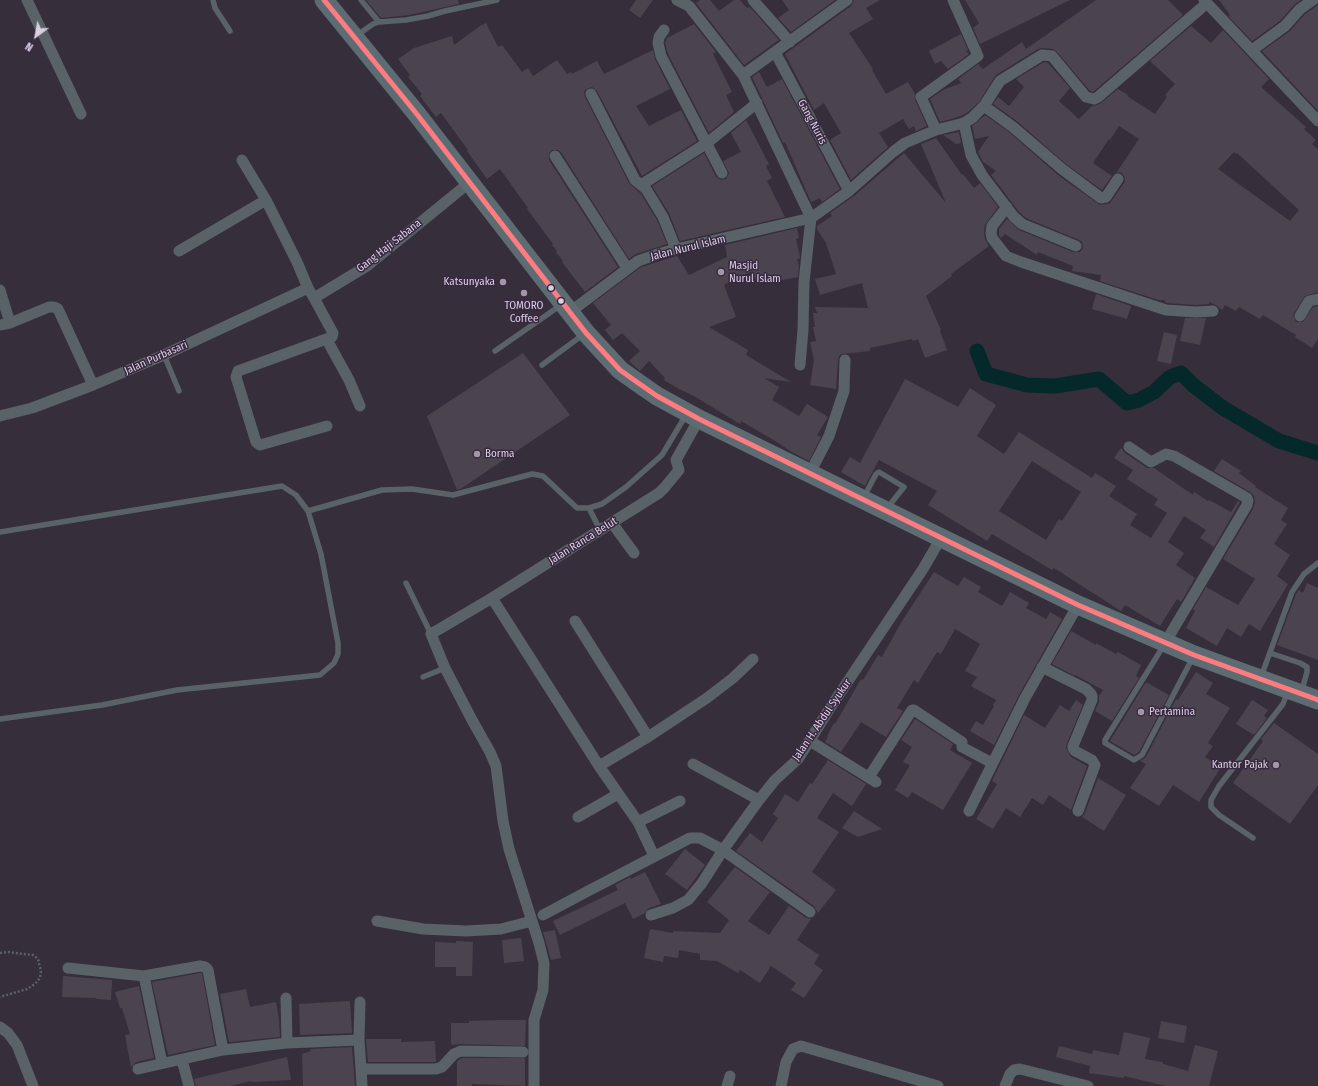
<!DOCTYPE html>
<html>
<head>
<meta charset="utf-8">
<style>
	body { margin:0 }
	#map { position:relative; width:1318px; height:1086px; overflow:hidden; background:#372e3b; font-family:"Fira Sans Condensed",sans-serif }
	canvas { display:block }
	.north { position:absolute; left:16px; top:16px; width:40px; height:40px; -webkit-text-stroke:3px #382841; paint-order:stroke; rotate:212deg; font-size:11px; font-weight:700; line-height:16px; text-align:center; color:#dad0e0 }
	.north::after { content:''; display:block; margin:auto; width:14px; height:18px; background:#dad0e0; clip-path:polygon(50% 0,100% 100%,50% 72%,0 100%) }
</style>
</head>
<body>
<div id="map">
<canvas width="1318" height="1086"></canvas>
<div class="north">N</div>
</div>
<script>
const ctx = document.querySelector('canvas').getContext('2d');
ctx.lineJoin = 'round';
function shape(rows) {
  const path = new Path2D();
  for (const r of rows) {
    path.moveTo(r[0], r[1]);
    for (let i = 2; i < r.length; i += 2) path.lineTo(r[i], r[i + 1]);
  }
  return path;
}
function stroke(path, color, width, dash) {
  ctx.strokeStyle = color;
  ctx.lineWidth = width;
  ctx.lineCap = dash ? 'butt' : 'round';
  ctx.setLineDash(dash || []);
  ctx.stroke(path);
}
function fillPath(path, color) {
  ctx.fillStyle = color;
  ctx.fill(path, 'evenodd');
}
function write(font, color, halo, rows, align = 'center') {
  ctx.font = font + ' "Fira Sans Condensed",sans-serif';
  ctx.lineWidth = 3;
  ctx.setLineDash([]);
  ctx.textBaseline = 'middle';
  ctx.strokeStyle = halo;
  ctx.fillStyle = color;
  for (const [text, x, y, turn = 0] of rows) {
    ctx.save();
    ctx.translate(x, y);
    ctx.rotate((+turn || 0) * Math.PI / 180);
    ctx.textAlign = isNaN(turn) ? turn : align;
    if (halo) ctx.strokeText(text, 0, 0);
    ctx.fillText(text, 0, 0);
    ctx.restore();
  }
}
const canal = shape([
	[977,351,986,374,1027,385,1055,386,1099,379,1127,403,1139,400,1154,392,1170,377,1181,373,1193,385,1223,408,1279,441,1318,453]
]);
const building = shape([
	[366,0,458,0,459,4,409,15,381,18],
	[636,0,653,0,640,18,629,10],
	[700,0,710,0,719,11,734,0,740,0,747,8,750,7,779,40,744,65,696,3],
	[782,0,835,0,791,32,778,18,789,10],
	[854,0,880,0,866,8,873,19,849,33,873,69,872,70,886,94,908,82,915,94,915,100,927,126,916,131,914,126,909,129,903,119,879,133,888,147,851,180,830,140,841,133,824,103,814,110,785,54,851,6],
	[965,0,1070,0,980,44,973,28,979,23],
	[1096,0,1168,0,1183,15,1093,92,1090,91,1057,52,1053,49,1042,48,1038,49,996,75,979,102,968,112,961,116,940,122,930,99,943,90,961,83,958,79,978,64,983,69,1022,42,1026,49],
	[1219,0,1301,0,1295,4,1280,21,1252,41,1228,16,1230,15],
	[1318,5,1318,111,1262,51,1289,32,1305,14],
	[486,23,498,47,502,45,522,72,528,68,533,76,557,60,567,74,571,72,572,74,597,61,604,74,653,50,655,59,670,89,636,106,649,126,681,110,697,141,642,176,597,91,592,87,585,90,584,93,585,97,629,183,641,194,657,220,667,244,636,254,629,259,561,152,558,150,552,150,549,153,549,160,618,267,585,292,562,262,563,261,556,252,557,251,552,245,553,244,527,209,528,208,500,169,487,179,467,151,468,150,441,113,436,117,420,96,422,94,408,77,410,75,398,59,414,48,452,36,454,45,480,26],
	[694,24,716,52,713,54,732,92,726,95,734,112,709,133,668,54,665,43,667,38],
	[1191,26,1211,43,1223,30,1269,79,1261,87,1306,127,1304,129,1316,140,1312,144,1318,149,1318,292,1305,296,1293,315,1296,322,1303,322,1313,307,1318,306,1318,339,1312,348,1295,337,1296,335,1263,315,1260,319,1239,307,1236,311,1225,305,1222,310,1216,305,1209,302,1209,304,1196,305,1167,303,1165,302,1165,300,1158,300,1100,281,1101,275,1072,271,1073,266,1038,252,1037,255,1005,234,1001,238,999,235,999,229,1007,219,1019,230,1073,252,1080,252,1083,248,1082,242,1079,240,1026,218,1019,212,991,175,996,171,983,162,978,152,989,136,975,139,972,126,985,115,1009,132,1058,175,1100,205,1110,203,1124,183,1125,179,1124,176,1122,173,1117,172,1139,139,1119,126,1110,140,1109,139,1093,163,1112,176,1102,190,1066,164,1018,122,993,104,998,97,1009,106,1024,87,1016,79,1044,62,1048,63,1070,88,1059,101,1079,119,1092,106,1097,105,1101,103,1118,89,1128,95,1127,96,1155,114,1167,97,1165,95,1175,84,1150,61],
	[1234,152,1236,154,1237,153,1299,210,1290,221,1218,169],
	[961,34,968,50,966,51,969,54,948,69,941,61,935,64,929,51],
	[759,72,767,87,782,79,840,189,822,202,820,198,811,202,785,142,783,143,752,77],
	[746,120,769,164,766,166,772,178,767,181,785,217,680,241,669,213,652,186,704,153,716,177,721,180,726,179,729,173,723,161,741,152,731,133],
	[959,132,961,143,956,144,943,135],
	[936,138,962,175,963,174,974,188,980,183,998,207,985,225,984,232,985,239,989,246,951,274,952,276,926,296,941,330,940,331,947,350,925,358,918,339,913,341,912,339,870,348,870,351,842,354,839,356,838,360,836,389,810,385,814,360,810,342,816,341,813,327,815,327,813,313,817,313,815,307,868,308,862,283,820,295,815,279,836,274,826,243,817,229,817,226,832,216,830,213,854,196,904,153,946,203,921,144],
	[797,228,799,238,796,239,800,257,799,259,797,259,799,266,798,277,777,281,775,275,755,279,753,271,726,284,724,285,736,317,709,327,748,350,746,355,791,382,764,378,779,387,772,400,799,416,807,404,828,417,817,435,821,437,809,461,790,451,777,442,741,421,740,424,694,396,679,389,664,380,665,378,649,361,640,371,629,361,640,351,622,333,613,340,605,330,611,325,593,303,641,267,677,256,689,275,727,257,725,245],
	[1096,294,1131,306,1127,319,1092,309],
	[1185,318,1206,318,1200,345,1180,341],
	[1164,332,1177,335,1171,364,1157,361],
	[523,353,570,415,462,488,457,490,427,416],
	[905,379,958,407,970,388,996,405,977,436,1004,454,1019,432,1092,478,1095,473,1116,486,1109,496,1137,514,1130,525,1151,538,1167,513,1154,505,1158,499,1127,479,1133,470,1114,458,1121,448,1125,453,1147,468,1154,468,1193,495,1194,492,1208,501,1209,500,1231,512,1238,501,1240,502,1214,547,1200,538,1206,530,1184,516,1168,542,1184,553,1176,565,1195,578,1181,602,1177,599,1160,626,1125,605,1121,611,1054,568,1052,570,992,534,987,541,928,505,937,491,879,460,865,486,841,472,850,457,860,463],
	[1032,461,1081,492,1062,521,1059,519,1046,540,999,511],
	[1222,459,1241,471,1239,473,1256,486,1255,487,1288,508,1281,520,1287,524,1274,544,1290,555,1277,576,1288,584,1260,631,1249,624,1241,637,1227,628,1217,646,1186,628,1195,611,1193,609,1206,587,1238,605,1255,579,1223,559,1253,509,1255,502,1254,496,1250,492,1214,471],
	[934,572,958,586,964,577,981,587,978,592,1002,606,1010,592,1029,603,1026,608,1046,619,1050,612,1062,619,1019,695,994,745,970,731,976,721,983,725,994,706,993,705,996,700,971,686,977,677,965,671,980,644,955,629,941,654,937,652,918,683,914,680,897,708,903,711,886,737,861,722,841,752,825,742,828,736,827,736,834,723,835,724,861,679,863,680,878,655,882,657,902,621],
	[1307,583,1318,588,1318,660,1277,645,1296,594,1299,590,1303,593],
	[1071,631,1096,645,1096,643,1116,654,1118,652,1141,665,1136,676,1139,678,1112,721,1095,711,1099,702,1099,696,1103,690,1075,675,1075,676,1052,664],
	[1196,672,1213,683,1206,694,1230,708,1208,743,1213,746,1205,757,1221,767,1199,802,1173,785,1159,806,1130,788,1146,764,1140,761,1146,757,1176,699,1178,700],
	[1146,682,1169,695,1139,752,1134,755,1110,741],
	[1076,700,1083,705,1067,743,1066,748,1071,757,1087,766,1071,810,1049,795,1043,805,1032,798,1020,817,1006,808,993,829,976,819,997,784,992,781,1024,715,1045,728,1060,705,1069,711],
	[1252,700,1268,710,1264,716,1267,718,1254,735,1236,724],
	[915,719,953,744,950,750,972,763,943,810,912,792,908,798,895,790,910,765,903,762,912,747,901,740],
	[1274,723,1318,754,1318,785,1290,824,1233,783,1263,741,1261,739],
	[828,760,866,784,852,806,833,793,817,818,839,832,812,872,836,890,818,913,814,906,736,851,750,833,762,842,778,818,773,814,785,794,798,802,810,783,812,784],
	[1098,778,1126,795,1104,831,1082,817,1085,813],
	[854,811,882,829,858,837,842,828],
	[685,849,705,865,687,890,665,874],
	[735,867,770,892,748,921,769,935,789,906,806,918,811,919,797,940,819,955,814,964,823,970,804,998,791,990,796,983,771,966,760,983,740,970,738,973,717,961,700,960,700,954,679,950,678,958,664,956,663,962,644,958,650,929,673,933,673,931,720,933,729,920,707,902],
	[645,872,661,904,649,908,645,913,633,919,625,903,560,935,553,921,618,890,615,885,630,877,631,879],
	[555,930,561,958,551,960,543,932],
	[521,938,524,961,504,963,502,940],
	[456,941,473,942,472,976,456,976,456,967,435,967,435,942,456,943],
	[200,973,202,973,215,1045,168,1055,152,982],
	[63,976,112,980,111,1000,96,999,96,998,62,997],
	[139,986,154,1058,136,1062,131,1067,125,1035,130,1034,122,1008,120,1008,115,992],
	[246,989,250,1007,276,1002,279,1019,280,1037,229,1042,220,994],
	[350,1001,352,1033,300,1035,299,1004],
	[502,1020,526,1020,525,1046,461,1044,451,1045,451,1023,469,1023,469,1021],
	[1161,1021,1187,1026,1184,1043,1158,1038],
	[1124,1032,1150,1038,1145,1059,1163,1062,1163,1064,1188,1071,1195,1045,1218,1051,1209,1086,1166,1086,1124,1076,1124,1078,1089,1073,1090,1066,1056,1057,1059,1046,1092,1054,1093,1050,1119,1055],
	[366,1039,401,1039,401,1042,435,1041,436,1062,368,1062],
	[352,1047,355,1086,303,1086,302,1054,311,1051,310,1049],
	[287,1057,291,1080,251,1082,251,1081,230,1086,196,1086,194,1079],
	[462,1058,525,1058,525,1086,472,1084,472,1086,457,1086,457,1061]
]);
const path = shape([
	[0,953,7,952,33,955,38,959,41,971,40,978,35,984,27,989,0,997]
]);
const service = shape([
	[213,0,215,8,230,31],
	[361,0,379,22],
	[356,36,373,24,379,22,406,20,428,16,445,11,497,0],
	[495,351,561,305],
	[164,355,179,391],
	[542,365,584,334],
	[864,497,876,474,879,472,904,487,892,502,889,510],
	[589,508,597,524],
	[0,532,282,486,296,495,308,511],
	[406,583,431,634],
	[1164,645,1105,740,1105,743,1134,760,1142,755,1193,657],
	[1270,653,1300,663,1307,667,1307,672,1302,690],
	[423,677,445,668],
	[1261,677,1292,592,1304,574,1318,563],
	[0,719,102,705,177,690,320,675,334,663,338,654,338,643,321,554,308,511,382,490,412,489,453,495,532,474,543,476,577,508,589,508,602,504,626,487,662,455,686,415],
	[1253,838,1219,815,1211,807,1211,800,1219,786,1283,704,1288,691]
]);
const minor = shape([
	[27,0,81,114],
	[677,0,689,6,743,75,811,218,804,282,803,330,800,365],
	[753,0,790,42],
	[1204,0,1318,121],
	[664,30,659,37,658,43,661,56,722,173],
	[1252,50,1285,26,1300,9,1313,0],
	[775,52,849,191],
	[743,75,847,0],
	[591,94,635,180,646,189,663,217,676,249],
	[984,106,1013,127,1062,169,1101,198,1106,197,1118,179],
	[964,123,971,155,982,175,1014,217,1022,224,1076,246],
	[936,130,921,97,978,56,953,0],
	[555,156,627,268],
	[242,160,266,200,297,262,308,288,314,298,367,266,470,182],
	[641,185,707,143,757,103],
	[1007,207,992,226,991,233,992,238,1006,256,1021,262,1166,310,1196,312,1213,311],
	[179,251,266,200],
	[0,290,10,323],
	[314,298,333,333,332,337,238,371,236,377,256,442,260,445,327,426],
	[570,312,638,261,658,254,676,249,811,218,849,191,893,152,905,143,936,130,964,123,972,118,984,106,1000,81,1042,55,1052,56,1086,97,1094,99,1098,97,1207,3],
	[1300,316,1309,301,1318,299],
	[0,325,10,323,49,307,54,307,58,309,93,385],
	[327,340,349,380,360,406],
	[0,416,32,408,93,385,164,355,308,288],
	[1129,447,1151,462,1166,454,1174,456,1247,498,1248,501,1247,505,1165,643],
	[810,473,829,436,844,391,845,360],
	[612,523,634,553],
	[492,598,599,766,638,822,654,856],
	[575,621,648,737],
	[1042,667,1086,689,1091,694,1092,696,1092,700,1073,746,1073,748,1075,751,1092,760,1095,765,1078,811],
	[810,741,876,782],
	[693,764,759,800],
	[599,766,648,737,707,698,733,678,753,659],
	[869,777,912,710,914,710,962,742,962,747,992,763],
	[969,811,1025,698,1078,605],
	[578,817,618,794],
	[638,822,680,801],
	[543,915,588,891,690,838,700,838,723,850,810,912],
	[651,915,673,908,688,900,702,883,723,850,759,800,775,780,798,759,830,708,923,569,941,538],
	[377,921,423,929,466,931,501,929,532,921],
	[68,968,144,976,200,966,205,967,208,970,223,1050],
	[144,976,162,1063],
	[286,998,287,1043],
	[0,1027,8,1033,17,1045,33,1086],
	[359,1040,360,1002],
	[182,1060,189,1086],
	[138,1069,223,1050,287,1043,359,1040,361,1069,436,1069,442,1067,454,1054,461,1051,523,1052],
	[361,1069,362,1086],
	[534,1086,534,1020,543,990,544,963,539,943,509,849,503,821,496,766,490,752,472,720,445,668,431,634,492,598,659,493,665,487,679,470,676,460,699,419],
	[727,1086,730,1076],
	[781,1086,786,1062,793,1049,801,1046,938,1086],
	[1005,1086,1010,1074,1014,1070,1020,1069,1088,1086]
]);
const trunk = shape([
	[324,0,416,113,586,333,620,370,634,380,657,396,699,419,1078,605,1194,655,1318,700]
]);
const bus1 = shape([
	[324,0,416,113,586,333,620,370,634,380,657,396,699,419,1078,605,1194,655,1318,700]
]);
const markers = [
	[721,272,4,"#a197a6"],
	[503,282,4,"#a197a6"],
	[551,288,3.5,"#dad0e0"],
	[524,293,4,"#a197a6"],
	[561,301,3.5,"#dad0e0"],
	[477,454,4,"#a197a6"],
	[1141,712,4,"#a197a6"],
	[1276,765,4,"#a197a6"]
];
const streetNames = [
	["Gang Nuris",812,122,62],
	["Gang Haji Sabana",389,246,-38],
	["Jalan Nurul Islam",688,248,-14],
	["Jalan Purbasari",156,358,-24],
	["Jalan Ranca Belut",583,541,-32],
	["Jalan H. Abdul Syukur",822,720,-56]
];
const poiNames = [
	["Masjid",729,266],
	["Nurul Islam",729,279],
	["Katsunyaka",495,282,"right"],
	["TOMORO",524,306,"center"],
	["Coffee",524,319,"center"],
	["Borma",485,454],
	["Pertamina",1149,712],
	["Kantor Pajak",1268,765,"right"]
];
stroke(canal, '#05282b', 15);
fillPath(building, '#4b444f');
stroke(path, '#5c6167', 2.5, [2, 2]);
stroke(service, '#596367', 5.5);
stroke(minor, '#596367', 11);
stroke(trunk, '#5c6c72', 19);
stroke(bus1, '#fe7b7f', 5);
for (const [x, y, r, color] of markers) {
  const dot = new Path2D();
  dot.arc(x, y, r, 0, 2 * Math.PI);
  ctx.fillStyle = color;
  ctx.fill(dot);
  stroke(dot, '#382841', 1.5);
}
write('11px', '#dad0e0', '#382841', streetNames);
write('11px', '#dad0e0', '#382841', poiNames, 'left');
</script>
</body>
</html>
